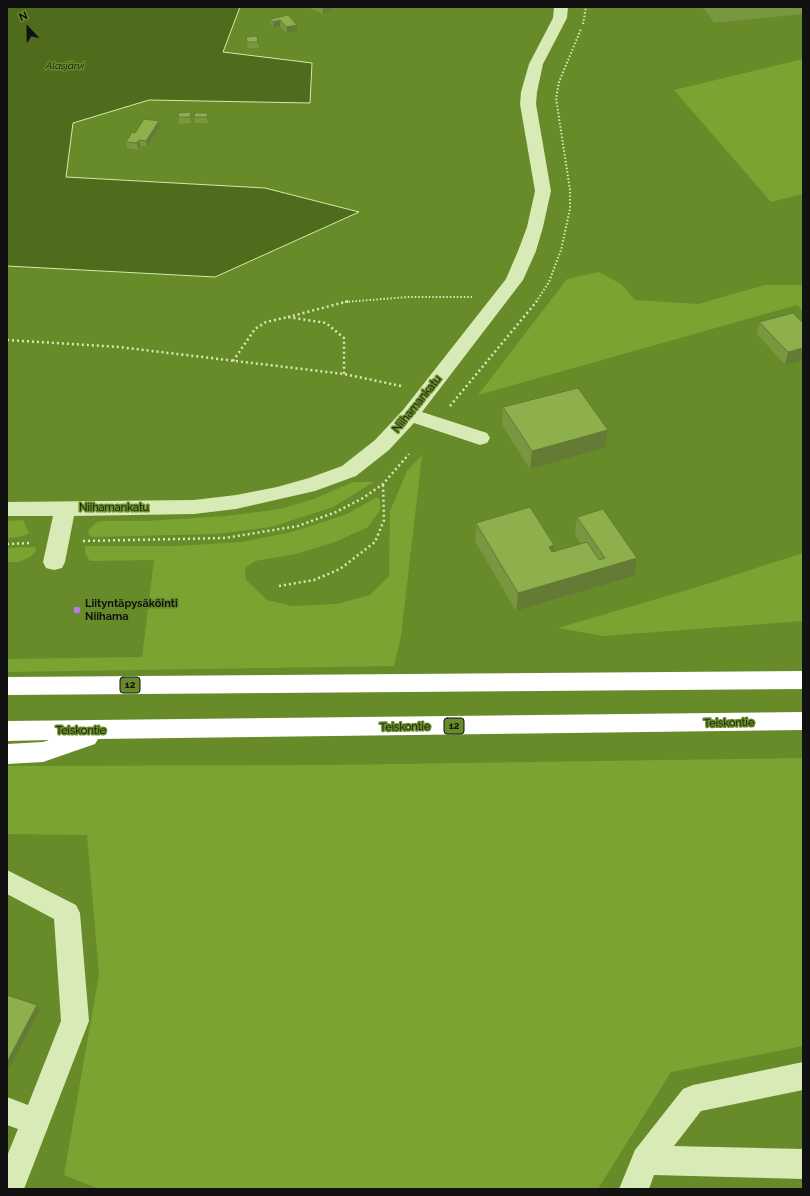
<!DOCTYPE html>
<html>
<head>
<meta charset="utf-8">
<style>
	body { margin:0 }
	#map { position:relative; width:810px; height:1196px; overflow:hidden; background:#678b28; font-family:Raleway,sans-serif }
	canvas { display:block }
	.frame { position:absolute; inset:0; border:8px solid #111; pointer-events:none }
	.north { position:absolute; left:8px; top:8px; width:40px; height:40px; -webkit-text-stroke:3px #678b28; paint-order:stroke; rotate:338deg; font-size:11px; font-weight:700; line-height:16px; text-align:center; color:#111 }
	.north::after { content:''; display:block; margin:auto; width:14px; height:18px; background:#111; clip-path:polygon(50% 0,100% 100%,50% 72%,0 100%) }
</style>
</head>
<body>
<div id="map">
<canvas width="810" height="1196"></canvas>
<div class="frame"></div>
<div class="north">N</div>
</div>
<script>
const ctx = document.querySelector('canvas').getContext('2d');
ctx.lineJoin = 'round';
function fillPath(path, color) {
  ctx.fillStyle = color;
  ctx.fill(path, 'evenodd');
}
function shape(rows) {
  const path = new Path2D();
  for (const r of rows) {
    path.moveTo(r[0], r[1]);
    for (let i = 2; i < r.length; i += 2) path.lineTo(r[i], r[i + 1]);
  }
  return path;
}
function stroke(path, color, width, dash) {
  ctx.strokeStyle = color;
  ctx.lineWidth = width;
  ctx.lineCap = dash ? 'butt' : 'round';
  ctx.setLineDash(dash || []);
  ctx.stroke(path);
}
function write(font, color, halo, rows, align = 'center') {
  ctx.font = font + ' Raleway,sans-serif';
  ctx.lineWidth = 3;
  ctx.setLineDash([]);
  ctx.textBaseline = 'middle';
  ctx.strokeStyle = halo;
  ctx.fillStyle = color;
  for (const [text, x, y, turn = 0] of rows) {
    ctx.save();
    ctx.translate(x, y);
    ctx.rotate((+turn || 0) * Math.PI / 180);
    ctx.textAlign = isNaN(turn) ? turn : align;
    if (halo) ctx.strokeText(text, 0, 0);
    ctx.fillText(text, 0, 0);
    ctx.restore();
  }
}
const green = shape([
	[803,59,803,194,771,202,674,90],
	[599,272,621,284,635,300,698,304,765,285,803,285,803,311,797,305,478,395,567,279],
	[422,455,401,636,394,666,7,672,7,659,142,657,154,560,90,561,85,554,85,546,177,546,241,542,292,532,345,515,377,497,380,500,380,510,368,527,335,542,296,554,255,561,245,568,246,580,267,600,292,606,337,604,370,595,389,576,390,511,407,471],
	[353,482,374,482,333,507,271,527,216,534,92,537,88,534,90,528,97,522,103,521,146,521,226,516,280,509,314,499],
	[23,520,29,533,20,537,7,538,7,521],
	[35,547,36,551,30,557,19,562,7,562,7,548],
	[803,553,803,621,603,636,558,628,694,588],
	[803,758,803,1046,671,1072,598,1189,99,1189,64,1175,99,974,87,835,7,834,7,766,330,765]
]);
const water = shape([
	[7,7,240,7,223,52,312,63,310,103,149,100,73,123,66,177,265,188,359,212,215,277,7,266,7,7]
]);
const pathFar1 = shape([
	[583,24,586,7],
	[345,302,408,297,472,297],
	[536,302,549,282,561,250,570,209,570,190,556,98,559,82,581,29]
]);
const path = shape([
	[288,317,349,301],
	[7,340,119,347,344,374,401,386],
	[233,361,255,329,266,322,288,317,326,323,344,338,344,374],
	[450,406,537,301],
	[83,541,225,538,298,526,336,512,363,498,383,484,409,454],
	[7,544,32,543],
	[279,586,314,580,340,569,375,542,384,520,383,484]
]);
const minor = shape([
	[554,7,568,7,567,18,543,64,537,92,536,104,551,191,543,227,536,251,523,280,422,412,487,433,490,438,487,443,480,445,414,423,389,450,356,476,315,491,236,509,194,514,74,516,65,562,62,568,54,570,46,568,43,562,53,516,7,516,7,502,194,500,236,495,277,487,309,478,342,466,375,440,403,410,506,279,518,251,527,227,535,191,520,104,521,92,529,64,553,18,554,7],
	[7,870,76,905,80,913,89,1021,24,1189,7,1189,7,1156,18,1129,7,1125,7,1097,28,1105,61,1021,54,919,7,894,7,870],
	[803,1062,803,1090,701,1111,674,1146,803,1149,803,1179,654,1175,649,1189,619,1189,635,1150,683,1089,693,1085,803,1062]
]);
const highway = shape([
	[803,671,803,689,7,695,7,677,803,671],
	[803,712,803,730,98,739,95,744,43,762,7,764,7,744,43,742,49,740,7,741,7,721,803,712]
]);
const wall = shape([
	[311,7,332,7,332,10,323,14,311,9],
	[703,7,803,7,803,14,714,23],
	[288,15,297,25,297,31,287,33,280,26,273,28,271,25,271,19],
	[246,37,258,42,259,48,248,48],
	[191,112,191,123,179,124,178,117],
	[208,113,209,119,208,123,195,123,194,117],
	[159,121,160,127,147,147,140,146,138,150,127,148,126,142,135,133],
	[759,322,803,323,785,365,757,334],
	[503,407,605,448,530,469,502,425],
	[577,517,634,576,516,611,475,541,476,523,553,552,581,544,575,535]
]);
const shadedWall = shape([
	[327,7,332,7,332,10,323,14,323,9],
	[280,20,280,26,273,28,273,22],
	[297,25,297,31,287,33,286,27],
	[191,112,191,123,190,117],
	[208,113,209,119,208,123,207,117],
	[159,121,160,127,147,147,146,141],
	[139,140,140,146,138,150,137,143],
	[803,348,803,360,785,365,788,352],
	[608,430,605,448,530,469,532,451],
	[554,545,552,563,549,547],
	[637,558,634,576,516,611,518,593],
	[37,1005,40,1010,7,1072,7,1062]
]);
const building = shape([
	[320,7,327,7,323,9,320,7],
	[288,15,297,25,286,27,280,20,273,22,271,19,288,15],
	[257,36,258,42,247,42,246,37,257,36],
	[191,112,190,117,178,117,179,113,191,112],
	[195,113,208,113,207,117,194,117,195,113],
	[144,119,159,121,146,141,139,140,137,143,126,142,132,132,135,133,144,119],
	[793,313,803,323,803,348,788,352,759,322,793,313],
	[578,388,608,430,532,451,503,407,578,388],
	[530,507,554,545,549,547,552,552,587,542,599,560,605,558,577,517,603,509,637,558,518,593,476,523,530,507],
	[7,995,37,1005,7,1062,7,995]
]);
const markers = [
	[77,610,4,"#b97cf2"]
];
const farWaternames = [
	["Alasjärvi",65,66]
];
const shields = [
	[130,685,20],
	[454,726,20]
];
const shieldNames = [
	["12",130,685],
	["12",454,726]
];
const streetNames = [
	["Niihamankatu",417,404,-51],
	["Niihamankatu",114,508],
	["Teiskontie",729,723,-1],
	["Teiskontie",405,727,-1],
	["Teiskontie",81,731]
];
const poiNames = [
	["Liityntäpysäköinti",85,604],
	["Niihama",85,617]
];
fillPath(green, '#7ba332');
fillPath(water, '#4e6c1c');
stroke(water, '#d5eaab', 1);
stroke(pathFar1, '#d8eab6', 2, [1.5, 2]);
stroke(path, '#d8eab6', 2.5, [2, 3]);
fillPath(minor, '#d8eab6');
fillPath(highway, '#fff');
fillPath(wall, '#799741');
fillPath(shadedWall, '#637b35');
fillPath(building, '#8db04c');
stroke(building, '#637b35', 1);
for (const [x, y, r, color] of markers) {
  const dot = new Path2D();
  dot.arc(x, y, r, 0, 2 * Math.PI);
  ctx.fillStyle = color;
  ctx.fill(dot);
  stroke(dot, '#678b28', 1.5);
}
write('italic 10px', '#111', '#678b28', farWaternames);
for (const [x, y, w] of shields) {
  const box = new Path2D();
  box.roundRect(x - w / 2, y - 8, w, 16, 3);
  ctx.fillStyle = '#678b28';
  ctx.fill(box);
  stroke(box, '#111', 1);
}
write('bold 10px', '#111', null, shieldNames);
write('11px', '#111', '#678b28', streetNames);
write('bold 11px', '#111', '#678b28', poiNames, 'left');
</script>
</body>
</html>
